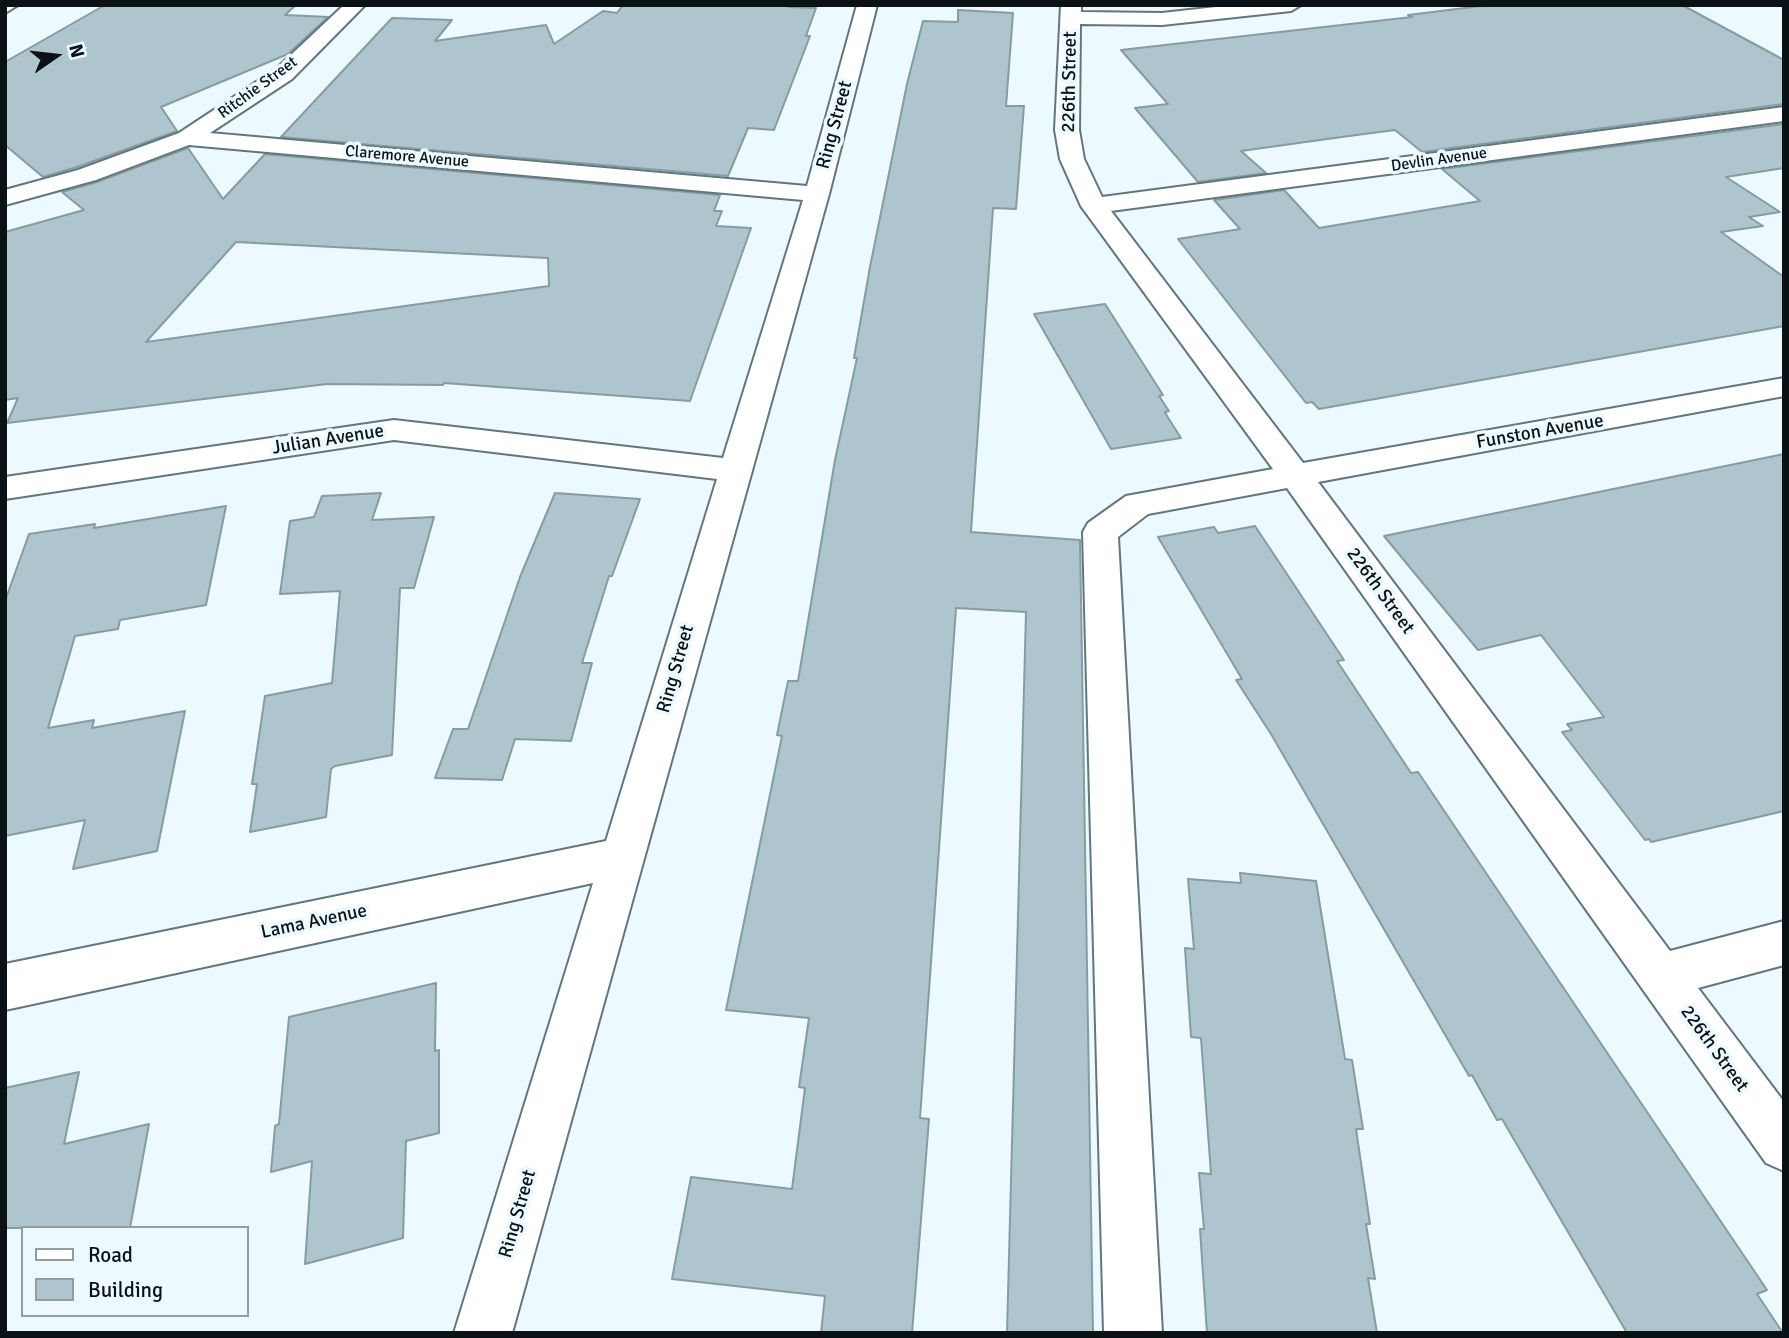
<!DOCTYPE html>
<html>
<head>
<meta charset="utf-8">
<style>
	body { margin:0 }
	#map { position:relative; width:1789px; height:1338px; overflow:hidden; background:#ecf9fe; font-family:Signika,sans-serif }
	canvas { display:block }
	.frame { position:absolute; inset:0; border:7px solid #0b1215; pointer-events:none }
	.legend { position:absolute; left:21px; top:1226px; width:228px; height:91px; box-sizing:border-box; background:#ecf9fe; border:2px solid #929da1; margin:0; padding:9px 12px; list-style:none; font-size:21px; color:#0b1215 }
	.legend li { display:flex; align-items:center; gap:14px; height:35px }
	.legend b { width:35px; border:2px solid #929da1 }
	.north { position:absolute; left:21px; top:21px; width:70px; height:70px; -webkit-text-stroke:5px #ecf9fe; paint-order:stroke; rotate:76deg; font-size:19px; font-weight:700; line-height:28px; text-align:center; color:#0b1215 }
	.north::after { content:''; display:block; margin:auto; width:24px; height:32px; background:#0b1215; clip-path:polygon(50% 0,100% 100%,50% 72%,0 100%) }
</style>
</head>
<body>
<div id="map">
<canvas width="1789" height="1338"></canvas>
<div class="frame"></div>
<ul class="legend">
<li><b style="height:9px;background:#fff"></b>Road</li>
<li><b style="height:19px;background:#afc5cd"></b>Building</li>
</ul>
<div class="north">N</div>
</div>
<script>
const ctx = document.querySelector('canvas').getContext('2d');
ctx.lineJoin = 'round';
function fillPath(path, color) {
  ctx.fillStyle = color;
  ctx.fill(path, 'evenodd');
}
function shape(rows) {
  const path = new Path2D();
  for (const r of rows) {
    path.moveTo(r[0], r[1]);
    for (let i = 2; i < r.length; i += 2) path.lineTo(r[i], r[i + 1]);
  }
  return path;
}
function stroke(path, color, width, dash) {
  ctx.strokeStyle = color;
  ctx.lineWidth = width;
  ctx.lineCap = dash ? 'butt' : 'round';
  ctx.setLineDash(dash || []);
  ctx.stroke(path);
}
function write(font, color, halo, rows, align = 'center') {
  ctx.font = font + ' Signika,sans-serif';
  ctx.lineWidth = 7;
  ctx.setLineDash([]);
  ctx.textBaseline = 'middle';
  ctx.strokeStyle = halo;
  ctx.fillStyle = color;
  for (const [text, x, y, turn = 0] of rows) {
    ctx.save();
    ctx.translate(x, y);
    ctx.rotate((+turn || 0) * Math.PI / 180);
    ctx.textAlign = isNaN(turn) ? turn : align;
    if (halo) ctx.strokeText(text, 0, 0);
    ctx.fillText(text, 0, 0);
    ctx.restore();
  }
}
const building = shape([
	[105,5,296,5,285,15,328,17,288,54,161,107,177,131,77,167,43,177,5,145,5,62,105,5],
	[623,5,788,5,788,7,816,8,806,36,810,36,774,130,748,128,728,176,281,137,392,18,452,20,435,41,546,25,554,44,603,11,617,13,623,5],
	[1489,5,1682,5,1784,60,1784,104,1422,152,1395,130,1349,136,1241,151,1266,173,1198,182,1135,108,1168,104,1121,50,1412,17,1408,15,1489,5],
	[958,10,1013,13,1006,106,1024,106,1016,209,993,208,971,532,1080,540,1093,1333,1007,1333,1026,612,956,608,920,1118,929,1119,912,1333,821,1333,825,1296,672,1279,691,1177,792,1189,805,1088,799,1087,809,1018,726,1010,782,736,777,735,788,681,798,681,835,460,857,358,854,358,870,267,907,84,923,21,958,22,958,10],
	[1784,124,1784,168,1726,177,1780,212,1749,217,1763,226,1721,232,1784,277,1784,326,1319,409,1312,402,1306,403,1178,239,1240,229,1214,200,1284,190,1319,228,1480,201,1442,169,1784,124],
	[188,148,223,199,265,154,720,195,714,211,722,211,716,226,751,228,690,401,444,383,443,385,327,384,7,423,18,398,5,400,5,232,84,210,62,192,97,182,188,148],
	[236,242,548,258,549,286,146,342,236,242],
	[1105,304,1163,395,1159,396,1169,411,1165,412,1167,416,1181,438,1111,449,1034,314,1105,304],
	[1784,454,1784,811,1651,842,1649,839,1645,840,1562,732,1572,730,1567,724,1604,717,1541,635,1478,650,1384,536,1784,454],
	[381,493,372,520,434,517,414,588,400,588,392,755,335,766,331,769,326,817,250,832,257,784,252,784,265,696,332,683,340,591,280,594,290,521,314,517,322,496,381,493],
	[555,493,640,499,612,576,609,576,582,663,592,663,571,741,515,739,502,780,435,778,453,729,468,729,520,577,555,493],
	[226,506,206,605,120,620,118,629,75,636,48,728,94,720,92,728,185,711,157,851,73,869,85,820,5,836,5,601,29,534,95,524,94,528,226,506],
	[1255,526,1344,660,1337,661,1411,773,1418,772,1767,1290,1757,1294,1783,1333,1627,1333,1502,1119,1497,1120,1472,1075,1469,1076,1271,734,1236,680,1242,679,1158,537,1214,527,1218,533,1255,526],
	[1240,873,1316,881,1345,1059,1352,1060,1363,1129,1356,1129,1370,1224,1366,1224,1375,1279,1368,1278,1377,1333,1207,1333,1200,1229,1204,1229,1199,1173,1211,1174,1201,1038,1191,1037,1185,948,1194,949,1188,879,1241,883,1240,873],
	[436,983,435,1051,439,1050,439,1133,406,1141,403,1238,305,1264,312,1161,271,1172,275,1126,279,1124,289,1017,436,983],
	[79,1072,64,1144,149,1124,130,1228,5,1228,5,1088,79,1072]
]);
const minor = shape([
	[5,5,18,5,5,13,5,5],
	[344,5,365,5,292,79,210,133,807,186,857,5,877,5,829,194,512,1333,454,1333,593,883,5,1010,5,964,606,841,717,479,394,440,5,499,5,477,394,420,723,458,803,200,189,145,96,180,5,205,5,190,78,170,179,133,276,69,344,5],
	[1061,5,1081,5,1081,12,1162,13,1234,5,1301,5,1291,11,1162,25,1080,24,1079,130,1084,159,1102,197,1784,107,1784,121,1111,211,1303,463,1784,378,1784,396,1318,482,1670,951,1784,921,1784,965,1698,988,1784,1102,1784,1171,1766,1163,1287,488,1148,514,1118,537,1162,1333,1104,1333,1083,532,1088,523,1126,496,1273,469,1081,206,1060,159,1055,130,1061,5]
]);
const farStreetnames = [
	["Ritchie Street",258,88,-36],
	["Claremore Avenue",407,157,5],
	["Devlin Avenue",1439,160,-8]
];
const streetNames = [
	["226th Street",1070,82,-89],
	["Ring Street",835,125,-75],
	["Funston Avenue",1540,432,-10],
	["Julian Avenue",328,440,-9],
	["226th Street",1380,591,54],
	["Ring Street",676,669,-74],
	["Lama Avenue",314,922,-12],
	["226th Street",1714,1049,54],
	["Ring Street",518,1214,-74]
];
fillPath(building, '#afc5cd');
stroke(building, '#869ba2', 2);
stroke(minor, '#62767d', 4);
fillPath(minor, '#fff');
write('16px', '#0b1215', '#ecf9fe', farStreetnames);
write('19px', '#0b1215', '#ecf9fe', streetNames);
</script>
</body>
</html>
